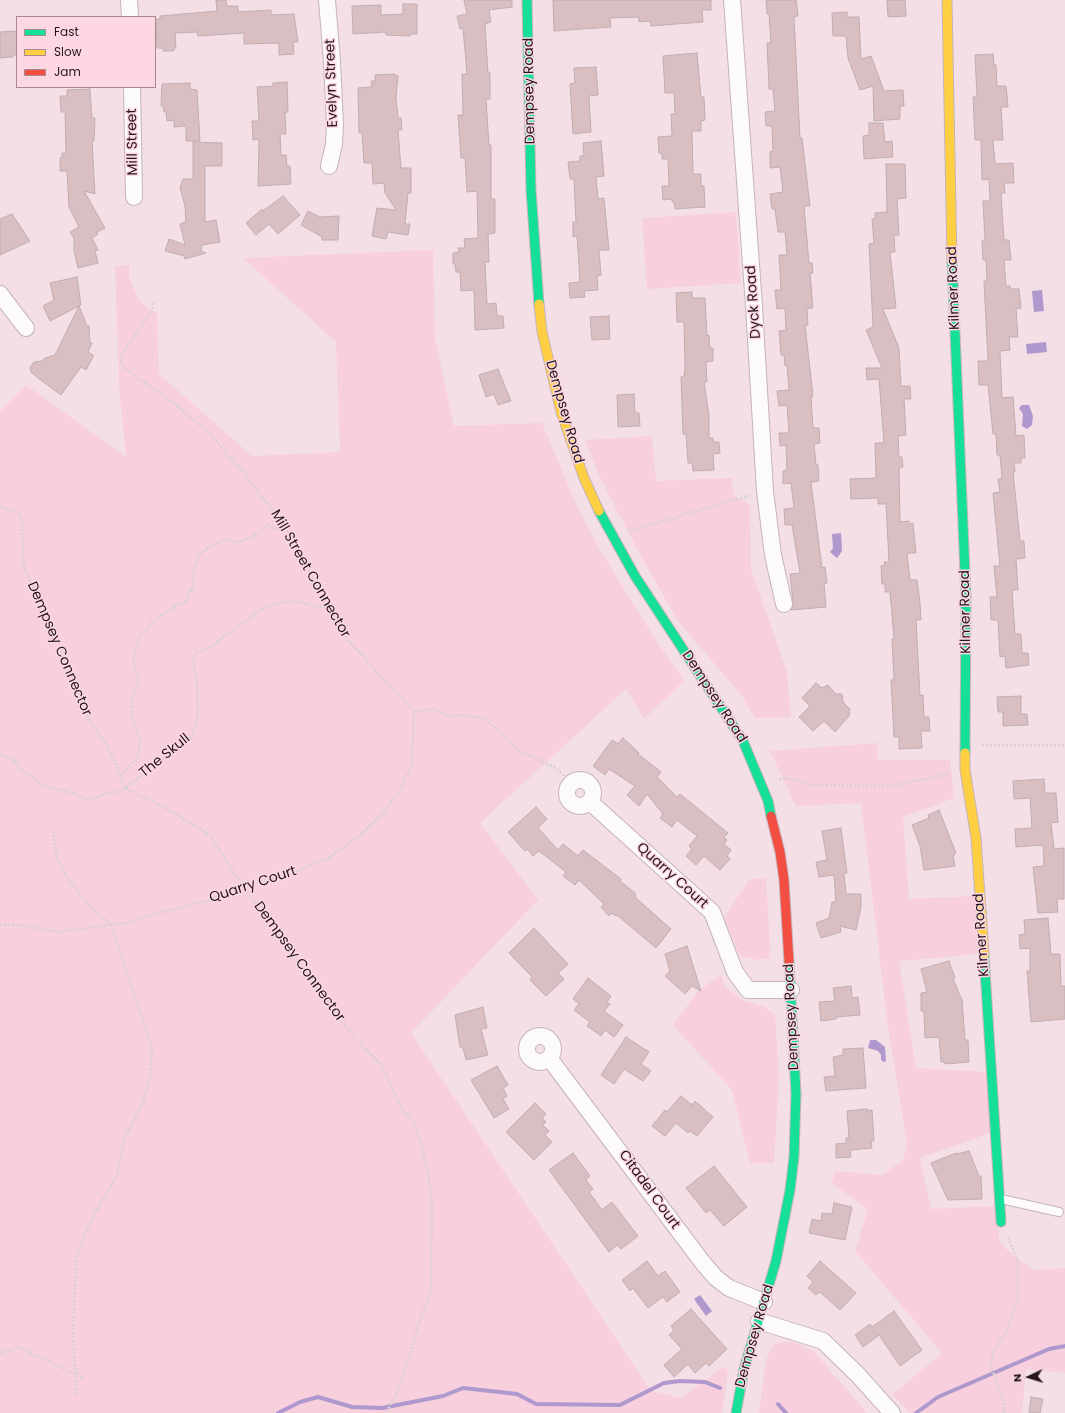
<!DOCTYPE html>
<html>
<head>
<meta charset="utf-8">
<style>
	body { margin:0 }
	#map { position:relative; width:1065px; height:1413px; overflow:hidden; background:#f4dfe6; font-family:Poppins,sans-serif }
	canvas { display:block }
	.legend { position:absolute; left:16px; top:16px; width:140px; height:72px; box-sizing:border-box; background:#fcd7e2; border:1px solid #a68a92; margin:0; padding:5px 7px; list-style:none; font-size:12px; color:#25161b }
	.legend li { display:flex; align-items:center; gap:8px; height:20px }
	.legend b { width:20px; border:1px solid #a68a92 }
	.north { position:absolute; left:1009px; top:1357px; width:40px; height:40px; -webkit-text-stroke:3px #fcd7e2; paint-order:stroke; rotate:266deg; font-size:11px; font-weight:700; line-height:16px; text-align:center; color:#25161b }
	.north::after { content:''; display:block; margin:auto; width:14px; height:18px; background:#25161b; clip-path:polygon(50% 0,100% 100%,50% 72%,0 100%) }
</style>
</head>
<body>
<div id="map">
<canvas width="1065" height="1413"></canvas>
<ul class="legend">
<li><b style="height:5px;background:#16e098"></b>Fast</li>
<li><b style="height:5px;background:#ffcf43"></b>Slow</li>
<li><b style="height:5px;background:#f24e42"></b>Jam</li>
</ul>
<div class="north">N</div>
</div>
<script>
const ctx = document.querySelector('canvas').getContext('2d');
ctx.lineJoin = 'round';
function fillPath(path, color) {
  ctx.fillStyle = color;
  ctx.fill(path, 'evenodd');
}
function shape(rows) {
  const path = new Path2D();
  for (const r of rows) {
    if (r.length === 3) {
      path.moveTo(r[0] + r[2], r[1]);
      path.arc(r[0], r[1], r[2], 0, 2 * Math.PI);
      continue;
    }
    path.moveTo(r[0], r[1]);
    for (let i = 2; i < r.length; i += 2) path.lineTo(r[i], r[i + 1]);
  }
  return path;
}
function stroke(path, color, width, dash) {
  ctx.strokeStyle = color;
  ctx.lineWidth = width;
  ctx.lineCap = dash ? 'butt' : 'round';
  ctx.setLineDash(dash || []);
  ctx.stroke(path);
}
function write(font, color, halo, rows, align = 'center') {
  ctx.font = font + ' Poppins,sans-serif';
  ctx.lineWidth = 3;
  ctx.setLineDash([]);
  ctx.textBaseline = 'middle';
  ctx.strokeStyle = halo;
  ctx.fillStyle = color;
  for (const [text, x, y, turn = 0] of rows) {
    ctx.save();
    ctx.translate(x, y);
    ctx.rotate((+turn || 0) * Math.PI / 180);
    ctx.textAlign = isNaN(turn) ? turn : align;
    if (halo) ctx.strokeText(text, 0, 0);
    ctx.fillText(text, 0, 0);
    ctx.restore();
  }
}
const green = shape([
	[736,212,741,283,647,289,642,218],
	[433,250,435,339,454,426,542,423,577,506,599,548,653,636,684,681,644,719,626,689,480,823,538,900,411,1033,651,1391,681,1398,723,1367,728,1371,722,1413,0,1413,0,412,26,385,126,457,119,386,115,266,129,265,129,276,138,299,151,311,157,313,159,374,252,456,340,452,336,342,243,258],
	[652,436,656,481,732,478,733,494,750,505,751,569,787,672,791,717,755,718,742,696,678,621,639,553,598,473,585,440],
	[877,743,878,760,950,760,954,798,903,817,909,899,974,896,979,954,899,961,916,1068,987,1072,993,1132,920,1158,931,1209,998,1206,999,1240,1006,1249,1033,1270,1065,1268,1065,1373,1026,1369,1022,1413,910,1413,892,1395,942,1353,855,1251,868,1209,831,1183,836,1171,883,1175,903,1160,907,1144,888,1027,861,803,796,806,770,751],
	[766,878,770,948,769,958,759,960,740,956,728,927,722,920,750,879],
	[721,975,725,986,742,1000,764,1007,775,1015,779,1077,774,1163,750,1163,732,1090,673,1025,699,990],
	[794,1342,814,1352,867,1413,759,1413,766,1360,774,1343]
]);
const water = shape([
	[1042,290,1044,311,1034,312,1032,291],
	[1046,342,1047,352,1027,354,1026,344],
	[1022,405,1029,405,1033,416,1032,425,1027,429,1022,426,1023,414,1019,408],
	[841,533,842,551,837,558,830,552,833,548,832,534],
	[870,1040,876,1040,885,1047,886,1061,884,1062,881,1060,881,1055,878,1051,868,1048],
	[700,1295,712,1311,706,1316,694,1299]
]);
const stream = shape([
	[778,1404,786,1413],
	[278,1413,300,1402,318,1397,352,1407,382,1408,443,1396,463,1388,517,1394,536,1404,620,1405,664,1383,680,1381,705,1382,720,1388],
	[916,1413,938,1397,1049,1349,1065,1346]
]);
const building = shape([
	[216,0,226,0,227,6,238,6,238,12,271,10,271,15,294,14,298,42,293,42,294,54,279,55,279,43,244,44,244,33,198,36,197,32,175,33,176,47,173,51,163,51,163,48,157,48,156,19,160,19,160,16,217,11,216,0],
	[464,0,512,0,512,7,489,10,491,22,485,24,488,73,490,73,490,99,486,99,489,145,491,145,491,199,495,199,495,233,488,234,489,262,485,262,487,304,496,303,497,316,503,316,504,328,475,330,474,290,461,291,460,272,456,272,455,264,453,264,453,253,459,252,458,248,465,248,464,239,478,238,477,191,467,192,465,158,461,158,459,129,458,115,463,115,462,74,467,74,463,28,460,29,457,16,467,14,464,0],
	[553,0,711,0,711,10,702,10,703,22,651,26,650,21,639,22,639,17,610,18,611,27,554,31,553,0],
	[766,0,796,0,798,16,794,17,800,138,802,138,810,206,804,206,809,263,812,263,813,273,810,273,813,308,807,309,808,325,805,325,813,396,811,397,813,428,819,428,820,443,814,444,816,465,818,465,819,481,811,482,822,568,825,567,827,583,824,584,826,607,791,610,793,602,790,574,800,573,792,525,785,525,784,509,794,508,791,483,783,484,783,471,787,470,786,445,780,446,779,433,789,433,787,405,779,406,777,391,789,390,787,365,785,366,784,355,781,355,779,331,786,330,785,308,777,309,775,290,781,290,779,255,787,255,785,232,778,232,775,209,772,209,770,194,783,192,780,167,770,168,770,152,773,151,772,126,766,126,765,112,775,111,773,89,769,89,767,43,771,43,769,14,767,14,766,0],
	[887,0,905,0,906,16,888,17,887,0],
	[403,4,417,4,417,34,410,34,410,36,386,35,385,32,353,34,352,6,381,5,381,15,403,14,403,4],
	[847,12,847,17,859,17,861,59,871,56,884,91,903,90,904,106,900,106,900,119,874,121,873,86,860,90,848,58,846,36,833,36,832,13,847,12],
	[17,31,17,55,13,55,13,57,0,58,0,32,17,31],
	[697,53,701,97,704,97,705,120,701,121,701,131,692,131,693,174,701,174,701,186,704,186,705,207,675,209,674,202,672,202,672,199,663,200,662,186,669,186,668,159,662,159,662,154,659,153,658,137,672,136,671,114,675,114,674,93,665,93,663,56,697,53],
	[993,54,994,65,996,65,997,86,1006,86,1008,107,1001,107,1003,140,993,140,995,164,1013,163,1014,183,1004,183,1005,193,1001,193,1004,240,1009,240,1011,260,1004,260,1006,286,1010,286,1011,289,1019,289,1021,308,1016,309,1018,337,1009,337,1010,350,1000,351,1002,398,1013,397,1016,436,1024,435,1025,458,1021,458,1021,463,1014,463,1015,472,1013,472,1020,541,1024,541,1025,558,1016,559,1018,590,1012,590,1015,634,1021,634,1022,653,1028,653,1029,665,1006,668,1005,656,1000,657,998,620,991,620,990,597,997,597,994,566,1000,566,993,493,1000,492,998,479,1002,479,1000,455,997,455,996,434,993,434,988,385,979,385,978,361,988,361,984,281,987,281,986,260,983,260,982,241,985,241,983,201,990,201,989,179,982,180,981,140,975,140,973,97,977,97,975,55,993,54],
	[596,67,598,95,589,96,591,132,573,134,570,84,575,83,574,68,596,67],
	[394,74,398,76,396,97,398,118,401,118,402,130,398,130,401,168,411,168,411,193,408,193,405,224,410,224,408,235,388,232,386,239,372,236,377,208,396,210,385,193,384,183,373,184,372,163,364,163,362,133,359,133,358,88,372,87,371,81,375,81,375,75,394,74],
	[287,82,288,112,285,112,286,134,280,134,281,155,286,155,287,166,290,166,291,184,258,186,259,142,258,139,253,140,252,121,259,121,257,87,273,86,273,83,287,82],
	[190,83,190,89,197,90,200,141,186,141,186,126,174,127,174,120,167,121,166,112,164,112,163,106,161,106,162,84,190,83],
	[90,89,92,118,95,118,94,141,92,141,95,194,84,191,105,228,97,232,98,234,92,238,98,250,95,251,98,263,78,268,74,251,74,238,70,232,79,227,69,207,67,171,60,171,60,158,62,158,62,153,66,153,65,112,61,112,60,96,67,96,67,90,90,89],
	[869,123,883,123,885,142,892,141,893,157,864,159,863,136,869,135,869,123],
	[601,141,604,176,596,177,598,199,604,198,609,250,599,250,601,275,597,276,598,290,584,291,585,297,570,298,569,283,580,282,577,236,573,237,573,222,576,222,574,179,570,179,568,162,580,161,580,156,584,156,583,143,601,141],
	[193,142,222,143,222,166,205,166,205,222,216,220,220,242,202,245,201,251,206,253,185,259,184,256,165,251,169,239,185,245,180,224,186,222,185,206,180,187,183,179,193,179,193,142],
	[886,164,905,164,906,198,897,199,899,235,894,235,895,252,890,252,896,308,883,309,899,348,901,386,910,386,911,399,904,399,906,435,898,436,899,457,902,457,903,467,899,468,900,522,909,521,909,524,913,523,916,553,907,553,910,580,917,580,920,603,921,620,916,620,920,696,923,695,924,717,929,717,930,731,921,731,922,748,899,749,899,737,894,737,891,680,894,680,892,639,894,639,890,592,885,592,885,584,882,584,881,566,885,565,884,562,889,562,886,504,878,504,878,498,851,499,850,479,876,478,875,443,884,443,879,379,867,380,866,368,882,368,866,330,873,327,869,244,874,243,872,219,875,219,875,213,887,212,886,164],
	[283,196,300,215,278,234,269,224,256,235,246,223,262,209,263,211,283,196],
	[308,211,320,217,339,216,338,240,322,240,322,237,301,225,308,211],
	[12,214,30,241,0,255,0,219,12,214],
	[77,277,81,305,50,321,43,306,54,300,50,283,77,277],
	[692,292,692,298,705,298,707,336,709,335,710,348,713,348,713,361,706,362,707,382,704,382,709,415,709,438,713,438,713,442,719,442,720,453,713,454,714,470,693,471,692,463,688,463,686,434,683,434,681,377,684,376,685,368,684,322,677,322,676,293,692,292],
	[79,306,87,326,89,326,90,343,92,343,88,352,93,355,93,357,86,370,81,367,61,395,38,378,31,372,30,367,34,362,42,361,45,358,55,355,79,306],
	[609,316,610,339,592,340,590,317,609,316],
	[498,369,511,401,498,405,494,394,486,397,479,375,498,369],
	[634,394,635,413,639,413,640,426,618,427,617,395,634,394],
	[816,683,822,688,828,685,836,694,842,694,843,702,850,709,849,716,835,732,824,721,813,731,799,717,810,706,802,698,816,683],
	[1021,696,1021,714,1027,714,1028,725,1003,726,1003,712,998,712,997,697,1021,696],
	[623,738,639,753,638,754,661,772,657,777,677,797,680,794,728,833,724,837,727,840,724,844,731,850,727,856,730,859,720,870,704,856,696,865,686,856,692,849,689,846,697,836,677,820,672,827,660,818,663,814,647,794,639,806,627,795,635,786,609,769,605,775,593,766,612,740,618,744,623,738],
	[1044,779,1045,793,1056,793,1058,822,1051,823,1054,849,1064,848,1064,899,1057,899,1058,912,1038,913,1033,867,1044,866,1043,845,1016,847,1015,829,1032,828,1030,798,1014,799,1013,781,1044,779],
	[536,807,547,819,538,828,558,850,563,844,578,856,583,850,621,879,620,881,635,893,636,898,671,929,656,948,617,915,616,916,612,913,609,916,601,907,604,904,579,880,575,885,563,876,566,872,539,851,533,856,527,849,525,851,508,832,536,807],
	[939,810,956,853,953,856,955,866,924,870,920,846,912,825,929,818,928,815,939,810],
	[841,828,847,873,844,873,846,894,861,894,861,907,856,930,840,926,841,932,821,938,816,923,829,918,832,902,836,902,834,875,819,877,816,862,827,860,822,831,841,828],
	[1048,918,1051,954,1060,954,1061,986,1065,986,1065,1019,1031,1022,1027,971,1030,971,1030,948,1020,949,1019,935,1025,934,1024,920,1048,918],
	[534,928,568,964,558,973,564,979,546,996,530,980,532,977,509,953,534,928],
	[687,946,701,991,692,986,685,994,665,976,670,971,665,954,687,946],
	[949,961,955,978,953,979,962,1000,965,1040,968,1040,969,1062,945,1064,945,1062,941,1062,939,1037,925,1038,924,1011,921,1011,921,993,927,992,921,969,949,961],
	[588,978,611,996,607,1002,610,1004,604,1011,623,1025,614,1037,605,1030,601,1036,587,1026,590,1022,574,1010,579,1004,573,999,588,978],
	[851,986,852,998,858,997,860,1015,836,1017,836,1019,821,1021,819,1002,835,1001,833,988,851,986],
	[483,1007,487,1028,481,1029,488,1055,466,1060,463,1048,460,1047,455,1015,483,1007],
	[626,1037,649,1052,641,1064,651,1071,643,1081,624,1069,614,1084,601,1075,626,1037],
	[863,1048,866,1088,826,1091,824,1077,835,1076,833,1057,843,1055,843,1049,863,1048],
	[497,1066,508,1085,503,1088,507,1096,503,1099,509,1109,494,1118,471,1080,497,1066],
	[681,1096,692,1105,695,1101,713,1117,697,1136,690,1131,688,1133,676,1123,665,1136,652,1126,665,1110,667,1112,681,1096],
	[535,1103,546,1114,542,1118,546,1122,543,1125,549,1131,545,1135,552,1142,534,1160,506,1132,535,1103],
	[867,1109,867,1111,872,1110,874,1141,871,1141,872,1148,850,1150,851,1157,836,1158,836,1144,846,1143,846,1138,849,1138,847,1111,867,1109],
	[969,1151,979,1176,981,1176,982,1199,948,1200,931,1163,956,1153,957,1154,969,1151],
	[573,1153,590,1176,586,1180,593,1189,589,1192,602,1210,612,1202,638,1236,621,1249,617,1245,609,1252,549,1170,573,1153],
	[714,1166,747,1207,724,1226,710,1210,706,1213,686,1188,714,1166],
	[834,1203,852,1207,845,1240,809,1233,812,1219,821,1221,822,1213,832,1214,834,1203],
	[647,1261,658,1276,665,1271,680,1292,667,1302,663,1297,648,1308,633,1288,630,1291,622,1280,647,1261],
	[820,1261,856,1293,840,1310,820,1292,816,1295,808,1288,813,1282,807,1276,820,1261],
	[691,1309,727,1349,709,1366,706,1363,695,1373,688,1364,674,1377,664,1365,682,1349,669,1335,674,1330,671,1326,691,1309],
	[894,1311,922,1350,900,1366,879,1335,863,1347,855,1335,870,1324,872,1327,894,1311],
	[1031,1397,1043,1399,1040,1413,1029,1413,1031,1397]
]);
const path = shape([
	[153,303,152,311,123,352,121,362,127,370,171,401,207,431,246,475,287,530,307,566,327,607,348,640,414,712,432,709,449,716,464,715,483,718,501,732,519,751,554,767,572,782],
	[0,506,19,514,22,521,24,567,58,641,68,675,84,702,88,719,108,746,125,788,162,806,210,835,243,886,311,980,350,1032,383,1067,399,1104,413,1122,421,1143,429,1180,432,1207,431,1291,419,1322,401,1385,386,1413],
	[629,531,751,495],
	[982,745,1065,745],
	[0,754,14,760,21,770,45,786,72,793,85,799,97,798,107,792,122,792,125,788,192,737,198,715,197,683,193,660,197,652,211,648,220,639,237,628,256,613,276,603,294,601,311,606,327,607],
	[120,775,138,757,140,740,134,725,131,707,135,690,139,680,133,660,139,638,152,622,170,609,185,602,193,587,194,570,199,554,222,540,239,542,252,537,268,525,280,530,287,530],
	[779,779,787,778,814,785,892,786,949,774],
	[53,831,57,858,67,877,89,905,111,925,152,1047,150,1079,143,1102,125,1138,117,1176,93,1216,76,1257,73,1338,77,1396],
	[0,925,19,925,58,932,126,923,173,909,209,900,243,886,288,875,328,858,358,837,382,814,401,788,412,765,414,712],
	[0,1353,18,1347,83,1378],
	[1004,1413,1003,1400,991,1366,993,1352,1007,1330,1018,1299,1018,1261,1008,1237]
]);
const lane = shape([
	[1001,1199,1059,1212]
]);
const street = shape([
	[129,0,130,17],
	[327,0,332,61,335,125,334,144,329,166],
	[732,0,754,306,765,491,773,555,784,604],
	[132,87,134,197],
	[0,294,26,328],
	[580,793,13],
	[590,802,712,912,735,972,748,990,791,990],
	[540,1049,13],
	[549,1058,703,1263,716,1278,729,1288,764,1302],
	[759,1321,823,1341,858,1375,892,1413]
]);
const fast = shape([
	[527,0,531,190,539,304],
	[952,260,966,597,965,753],
	[599,511,635,576,743,741,768,801,771,816],
	[984,955,1001,1222],
	[736,1413,744,1369,776,1261,790,1190,794,1157,796,1094,789,962]
]);
const slow = shape([
	[947,0,952,260],
	[539,304,542,332,561,412,584,478,599,511],
	[965,753,965,770,976,838,984,955]
]);
const jam = shape([
	[771,816,780,852,784,880,789,962]
]);
const streetNames = [
	["Evelyn Street",332,83,-92],
	["Dempsey Road",530,91,-91],
	["Mill Street",133,142,-91],
	["Kilmer Road",954,288,-92],
	["Dyck Road",754,302,-94],
	["Dempsey Road",564,412,74],
	["Mill Street Connector",310,574,60],
	["Kilmer Road",966,612,-91],
	["Dempsey Connector",59,649,67],
	["Dempsey Road",714,697,57],
	["The Skull",165,756,-39],
	["Quarry Court",672,876,42],
	["Quarry Court",253,885,-18],
	["Kilmer Road",982,935,-94],
	["Dempsey Connector",299,962,54],
	["Dempsey Road",792,1017,-93],
	["Citadel Court",649,1190,54],
	["Dempsey Road",755,1336,-74]
];
fillPath(green, '#f8cfdc');
fillPath(water, '#ae98ce');
stroke(stream, '#ae98ce', 4);
fillPath(building, '#d9bec2');
stroke(building, '#bfaeb1', 1);
stroke(lane, '#c5b4ba', 10);
stroke(street, '#c5b4ba', 18);
stroke(fast, '#c5b4ba', 11);
stroke(slow, '#c5b4ba', 11);
stroke(jam, '#c5b4ba', 11);
stroke(path, '#d7d1d2', 2.5, [2, 2]);
stroke(lane, '#fdfafb', 8);
stroke(street, '#fdfafb', 16);
stroke(fast, '#16e098', 9);
stroke(slow, '#ffcf43', 9);
stroke(jam, '#f24e42', 9);
write('14px', '#25161b', '#fcd7e2', streetNames);
</script>
</body>
</html>
